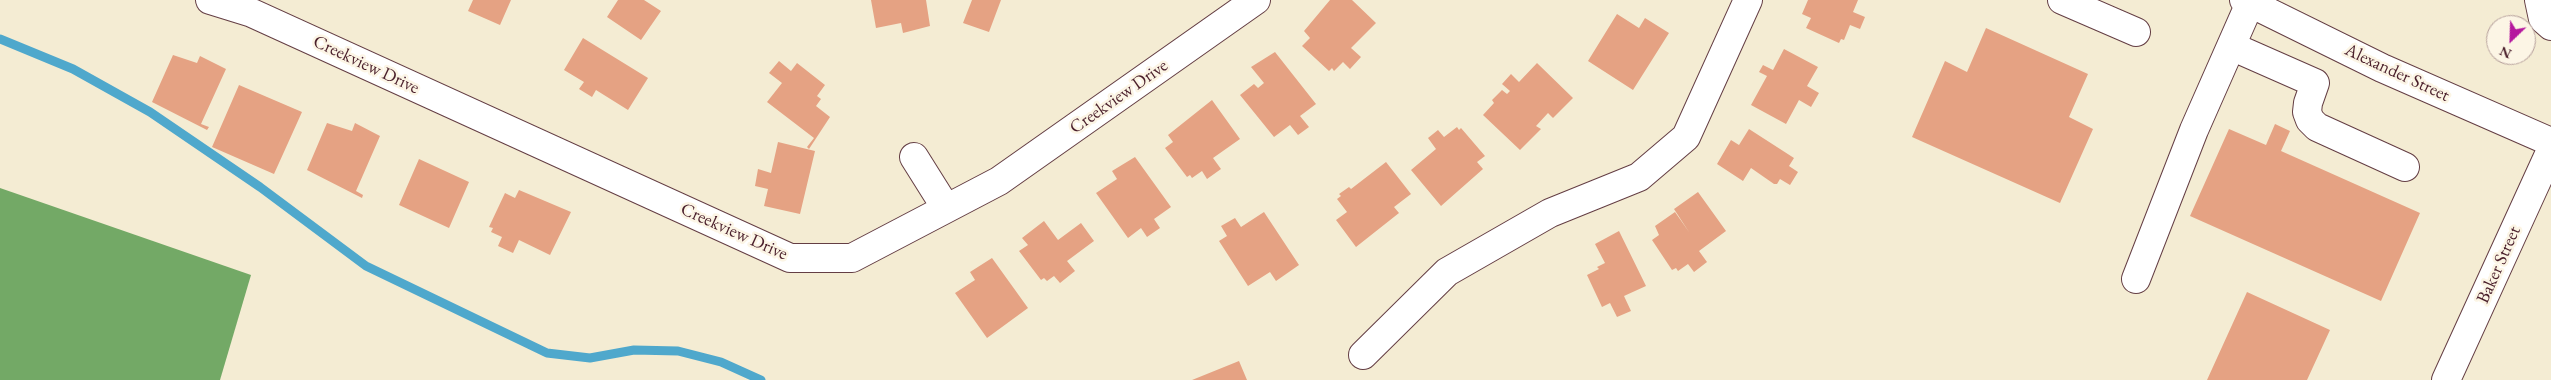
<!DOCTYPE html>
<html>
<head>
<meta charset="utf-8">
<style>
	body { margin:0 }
	#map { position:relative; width:2551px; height:380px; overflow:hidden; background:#f4ecd3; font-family:"EB Garamond",serif }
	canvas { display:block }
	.north { position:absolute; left:2486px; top:15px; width:50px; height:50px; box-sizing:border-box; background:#fcf5e5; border:1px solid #b59f9b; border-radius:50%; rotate:204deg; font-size:14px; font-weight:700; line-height:20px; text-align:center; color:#4a1f2b }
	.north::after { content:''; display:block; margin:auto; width:18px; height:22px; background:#b5179e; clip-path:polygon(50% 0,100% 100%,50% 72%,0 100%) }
</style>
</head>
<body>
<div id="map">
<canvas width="2551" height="380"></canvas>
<div class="north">N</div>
</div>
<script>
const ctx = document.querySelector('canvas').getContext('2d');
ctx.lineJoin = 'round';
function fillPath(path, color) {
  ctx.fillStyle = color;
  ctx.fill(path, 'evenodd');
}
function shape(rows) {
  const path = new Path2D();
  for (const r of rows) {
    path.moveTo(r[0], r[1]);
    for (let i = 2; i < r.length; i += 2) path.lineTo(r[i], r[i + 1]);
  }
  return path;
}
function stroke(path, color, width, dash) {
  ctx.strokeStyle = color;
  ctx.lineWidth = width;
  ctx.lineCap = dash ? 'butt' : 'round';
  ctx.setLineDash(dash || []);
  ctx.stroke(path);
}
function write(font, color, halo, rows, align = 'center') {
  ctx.font = font + ' "EB Garamond",serif';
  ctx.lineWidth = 5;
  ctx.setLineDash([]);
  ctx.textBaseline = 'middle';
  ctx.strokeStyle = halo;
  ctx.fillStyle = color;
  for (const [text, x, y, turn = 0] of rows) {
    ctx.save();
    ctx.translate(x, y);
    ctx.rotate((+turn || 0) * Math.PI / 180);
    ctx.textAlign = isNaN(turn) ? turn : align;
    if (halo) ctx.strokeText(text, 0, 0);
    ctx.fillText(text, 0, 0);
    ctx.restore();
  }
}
const forest = shape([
	[0,188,251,275,220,380,0,380]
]);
const stream = shape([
	[0,39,73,69,150,112,260,187,366,266,547,353,590,358,634,350,678,351,721,362,761,380]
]);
const building = shape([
	[473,0,511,0,500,25,468,11],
	[618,0,644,0,661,11,641,40,607,17],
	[871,0,926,0,930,26,903,33,901,23,876,28],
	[972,0,1001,0,989,32,963,23],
	[1330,0,1352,0,1376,23,1351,48,1361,57,1350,69,1343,62,1334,71,1332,68,1329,71,1302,46,1310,38,1304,31],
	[1808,0,1858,0,1853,12,1865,17,1860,29,1850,25,1844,40,1841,39,1839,43,1806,28,1811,18,1802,14],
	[1617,14,1639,28,1645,18,1669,33,1633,90,1588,61],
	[1986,28,2088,74,2069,117,2093,129,2060,203,1912,137,1945,61,1967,72],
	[583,38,648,78,628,110,596,90,592,97,579,89,584,82,564,70],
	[1784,49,1818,67,1807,86,1819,93,1811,107,1799,100,1786,124,1751,105,1767,76,1759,72,1763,65,1773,70],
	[1275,52,1316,104,1300,116,1309,127,1298,135,1290,125,1274,137,1240,95,1254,84,1258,88,1264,83,1251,67],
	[173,55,197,63,200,56,226,69,201,124,209,127,207,130,152,102],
	[779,61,791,71,797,63,825,85,817,96,821,99,816,106,830,117,809,149,807,147,814,138,767,102,782,83,769,73],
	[1537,63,1573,98,1553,118,1548,113,1536,126,1541,129,1520,150,1483,115,1494,103,1492,100,1502,90,1507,94,1510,91,1502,84,1511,74,1519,82],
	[239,85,302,112,274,174,212,147],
	[1212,100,1240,139,1213,158,1221,169,1207,179,1202,171,1192,178,1190,175,1187,177,1165,148,1173,142,1168,135],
	[327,123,352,131,355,123,380,136,356,191,363,195,362,198,307,170],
	[2275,124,2290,131,2281,151,2420,213,2381,301,2190,216,2229,129,2266,145],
	[1457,127,1459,130,1461,128,1485,156,1477,162,1483,169,1441,206,1411,170,1436,149,1428,138,1438,130,1444,137],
	[1749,129,1794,158,1789,166,1798,172,1790,185,1780,179,1777,184,1774,184,1751,168,1743,181,1717,164,1731,140,1739,145],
	[778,142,815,151,800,214,764,206,768,189,755,186,758,169,771,173],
	[1135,157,1171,207,1154,219,1160,228,1147,237,1141,228,1128,238,1096,193,1117,179,1112,171],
	[419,159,469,182,449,228,399,205],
	[1386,162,1411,194,1394,207,1399,213,1356,247,1336,220,1347,212,1337,199,1341,196,1339,194,1349,187,1351,189],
	[519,190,571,212,550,255,519,240,513,253,498,246,502,237,491,232,493,228,489,227,505,193,515,198],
	[1698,192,1726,231,1699,251,1707,262,1694,272,1688,264,1678,271,1676,268,1672,270,1652,240,1659,235,1655,226,1675,212,1689,232,1674,209],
	[1264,212,1299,265,1276,281,1270,272,1248,286,1219,241,1227,236,1221,226,1235,218,1241,227],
	[1044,221,1058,240,1081,223,1094,241,1067,261,1075,271,1060,283,1054,276,1047,281,1044,278,1041,280,1019,251,1028,245,1022,238],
	[1619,231,1646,286,1624,296,1631,311,1617,317,1610,303,1602,307,1587,275,1599,269,1597,267,1605,263,1595,244],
	[992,258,1028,308,987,338,955,293,975,280,970,272],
	[2247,292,2330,330,2307,380,2207,380],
	[1239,361,1247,380,1192,380]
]);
const minor = shape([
	[210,0,252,13,790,258,852,258,999,181,1256,0],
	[2062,0,2136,32],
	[2244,0,2382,68,2551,142],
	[2539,0,2543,19,2551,26],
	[2231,46,2315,83,2308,103,2307,112,2310,120,2317,127,2405,167],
	[914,157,946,208],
	[2136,279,2194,130,2250,3],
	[1363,355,1447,272,1550,213,1639,177,1686,137,1748,0],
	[2446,380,2551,150]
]);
const streetNames = [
	["Creekview Drive",366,65,25],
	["Alexander Street",2397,73,25],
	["Creekview Drive",1119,97,-35],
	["Creekview Drive",734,232,24],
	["Baker Street",2499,265,-66]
];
fillPath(forest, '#73a966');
stroke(stream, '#4fa8cc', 9);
fillPath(building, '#e5a283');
stroke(minor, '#643e44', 30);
stroke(minor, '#fff', 28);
write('18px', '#4a1f2b', '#fcf5e5', streetNames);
</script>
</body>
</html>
